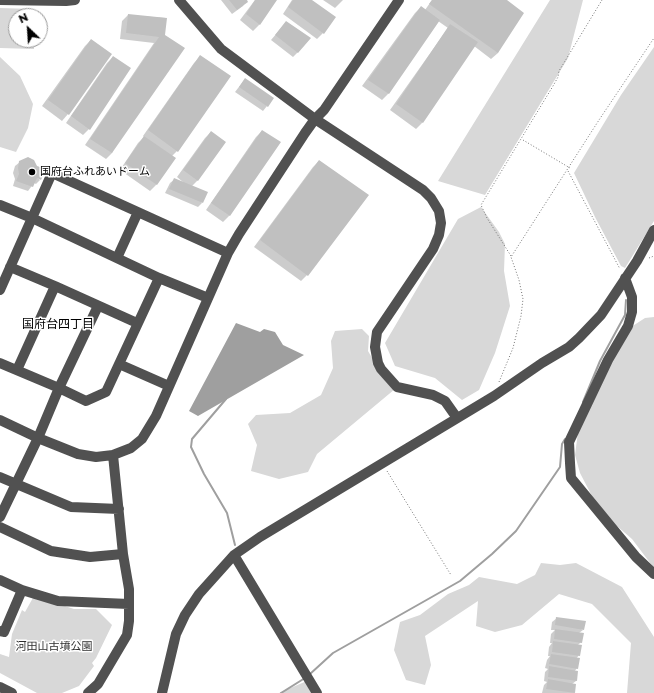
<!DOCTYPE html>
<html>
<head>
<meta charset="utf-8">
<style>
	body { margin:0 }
	#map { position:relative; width:654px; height:693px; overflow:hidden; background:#fff; font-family:Montserrat,sans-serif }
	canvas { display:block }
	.north { position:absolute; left:8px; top:8px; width:40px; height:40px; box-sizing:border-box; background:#fff; border:1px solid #999; border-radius:50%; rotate:335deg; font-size:11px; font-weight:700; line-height:16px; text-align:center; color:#000 }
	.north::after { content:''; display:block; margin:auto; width:14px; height:18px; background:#000; clip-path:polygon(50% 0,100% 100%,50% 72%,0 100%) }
</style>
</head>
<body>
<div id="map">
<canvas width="654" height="693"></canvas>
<div class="north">N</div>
</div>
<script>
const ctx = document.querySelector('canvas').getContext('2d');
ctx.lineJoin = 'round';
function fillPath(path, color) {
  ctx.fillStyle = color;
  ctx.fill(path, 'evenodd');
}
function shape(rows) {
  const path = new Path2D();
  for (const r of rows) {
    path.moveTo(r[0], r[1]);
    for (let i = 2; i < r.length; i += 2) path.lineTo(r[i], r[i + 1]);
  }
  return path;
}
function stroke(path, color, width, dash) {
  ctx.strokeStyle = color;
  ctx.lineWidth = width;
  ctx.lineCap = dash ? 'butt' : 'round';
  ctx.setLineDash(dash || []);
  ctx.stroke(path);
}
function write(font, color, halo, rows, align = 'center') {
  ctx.font = font + ' Montserrat,"Noto Sans JP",sans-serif';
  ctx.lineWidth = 3;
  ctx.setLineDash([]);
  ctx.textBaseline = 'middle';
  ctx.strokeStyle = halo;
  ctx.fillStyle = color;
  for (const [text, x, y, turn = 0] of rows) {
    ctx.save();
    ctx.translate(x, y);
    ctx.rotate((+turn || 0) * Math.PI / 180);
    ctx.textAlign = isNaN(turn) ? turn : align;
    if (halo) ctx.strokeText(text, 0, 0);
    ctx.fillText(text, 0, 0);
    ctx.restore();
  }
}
const green = shape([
	[550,0,583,0,568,58,485,195,438,181],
	[0,8,34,9,34,16,16,16,16,40,34,40,34,49,0,48],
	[654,47,654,221,625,268,621,266,595,217,574,173,621,95],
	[0,57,20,76,33,104,28,128,16,152,0,147],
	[481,207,499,232,505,244,504,271,510,306,495,353,479,390,462,400,435,378,395,366,385,343,458,219],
	[654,317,654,568,632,539,617,526,593,498,580,473,575,455,578,432,625,331,645,318],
	[362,329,369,336,368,351,382,375,395,389,317,454,308,472,279,479,251,471,257,445,248,424,256,415,290,413,321,395,333,368,331,341,335,331],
	[541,563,560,565,576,563,622,587,654,637,654,693,627,693,631,643,592,604,559,594,522,625,495,632,476,626,478,601,425,636,431,665,425,685,406,680,394,650,400,622,420,615,448,594,469,585,479,577,517,584,535,575],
	[34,596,74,609,96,609,112,625,96,658,92,663,94,666,79,686,62,693,37,693,0,673,0,654,9,657,12,634,22,610,25,612],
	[309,680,320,693,279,693]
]);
const water = shape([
	[236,323,260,332,264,329,275,332,283,345,304,355,198,416,189,411]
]);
const shadow = shape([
	[221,0,246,0,243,6,232,14],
	[255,0,276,0,259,25,253,31,240,20],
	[292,0,311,0,323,33,317,39,283,14],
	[323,0,343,0,335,8],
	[432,0,505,0,498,53,491,59,474,46,422,123,416,129,390,110,448,28,438,21,388,94,382,100,362,86,415,13,421,7,425,10],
	[128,15,166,18,163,36,112,153,106,159,85,145,154,43,120,39,122,21],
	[282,27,298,52,293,57,271,40],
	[91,40,68,114,62,121,42,106,85,46],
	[113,57,89,129,83,135,66,123,107,63],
	[200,57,177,151,172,156,175,158,156,185,150,191,120,170,138,143,144,137,143,136,194,63],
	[245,79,267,106,263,111,235,92],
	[262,131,280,142,229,216,223,222,206,210,256,137],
	[211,132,225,142,197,181,192,186,202,203,198,207,165,193,170,183,175,179,184,183,177,177,205,138],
	[319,161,307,275,301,281,254,247,313,167],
	[20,162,40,180,36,184,34,183,28,191,13,186,15,179,13,173,15,166],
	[557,618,583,630,579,633,581,642,577,646,579,655,576,659,577,668,574,672,577,672,576,681,572,684,575,685,574,693,542,693,544,685,547,682,544,681,545,672,548,669,545,668,547,660,550,656,548,656,549,647,552,643,550,643,551,634,555,630,551,630,552,622]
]);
const stream = shape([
	[226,399,192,439,191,447,204,474,227,513,235,545],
	[583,402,600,361,625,315,626,300],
	[310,674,333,653,460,581,492,554,516,531,560,467,562,444,565,439],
	[281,693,305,678]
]);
const building = shape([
	[229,0,247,0,248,2,237,10],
	[255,0,277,0,260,25,246,14],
	[293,0,312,0,336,17,324,34,288,7],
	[432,0,507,0,524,13,498,53,429,4],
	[421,6,440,20,389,94,368,80],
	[128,14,167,18,165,35,185,48,112,153,90,139,159,37,126,33],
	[286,21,311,38,298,53,275,35],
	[450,24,478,42,423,123,396,104],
	[91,39,112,54,69,115,48,100],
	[200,55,231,76,178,152,148,130],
	[113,56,131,68,90,130,71,116],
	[245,78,274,98,268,107,239,87],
	[262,130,281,142,230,216,211,203],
	[211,131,226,142,198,181,183,170],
	[144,136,176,158,157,185,125,163],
	[28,157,34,160,37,166,46,169,41,180,37,178,33,187,16,181,19,174,18,168,19,161],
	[319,160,369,195,308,276,260,240],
	[174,178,208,192,203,203,169,189],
	[556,617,586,621,584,630,555,625],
	[555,629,584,633,582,643,554,639],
	[553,641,582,645,580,656,552,652],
	[551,654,580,658,578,669,549,664],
	[549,666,578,671,577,681,548,677],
	[548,679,576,684,575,693,546,689]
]);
const path = shape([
	[523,140,570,168],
	[568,171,620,269],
	[511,256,487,218,481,205,553,86,558,77,559,71,602,0],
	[649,258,654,256],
	[499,382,513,348,521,316,523,299,519,280,511,257,599,120,654,38],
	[387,471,451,575]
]);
const minor = shape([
	[0,0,66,1,75,0],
	[179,0,221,49,315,119,423,190,431,198,439,211,441,223,439,235,433,249,377,332,375,347,378,363,381,369,397,387,433,395,445,401,457,418],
	[0,205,32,218,159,278,208,298],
	[117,258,138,212],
	[10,267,55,286,137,323],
	[625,278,632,297,632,312,628,326,608,360,569,442,570,463,571,478,636,557,654,574],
	[0,290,52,173,228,253],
	[0,363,59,388,86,401,106,392,159,278],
	[119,364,169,386],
	[17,370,55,286],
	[0,420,38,438,78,454,96,457,113,455,131,448,142,439,156,416,228,253,239,234,305,133,315,119,324,110,399,0],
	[0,477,71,507,119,509],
	[0,517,38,438,59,388,98,306],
	[0,527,51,551,90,557,123,554],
	[234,555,317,693],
	[0,580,22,590,58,601,129,604],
	[0,631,4,632,22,590],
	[0,687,12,693],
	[88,693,98,684,127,635,129,621,129,589,123,554,113,455],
	[162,693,176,634,185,615,199,594,234,555,260,537,494,396,542,363,569,347,579,338,601,315,637,261,654,230]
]);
const markers = [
	[32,172,4,"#000"]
];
const poiNames = [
	["国府台ふれあいドーム",40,172]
];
const parkNames = [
	["河田山古墳公園",54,647]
];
const neighbourhoodNames = [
	["国府台四丁目",58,324]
];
fillPath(green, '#d8d8d8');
fillPath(water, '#9f9f9f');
fillPath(shadow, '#0003');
stroke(stream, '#9f9f9f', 2);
fillPath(building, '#c0c0c0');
stroke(path, '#737373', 1, [1, 2]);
stroke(minor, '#515151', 10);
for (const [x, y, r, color] of markers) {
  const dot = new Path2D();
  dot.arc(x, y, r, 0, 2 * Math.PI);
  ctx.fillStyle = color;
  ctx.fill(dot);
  stroke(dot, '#fff', 1.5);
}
write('11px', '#000', '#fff', poiNames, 'left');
write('11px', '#2f2f2f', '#fff', parkNames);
write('12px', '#000', '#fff', neighbourhoodNames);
</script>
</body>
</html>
